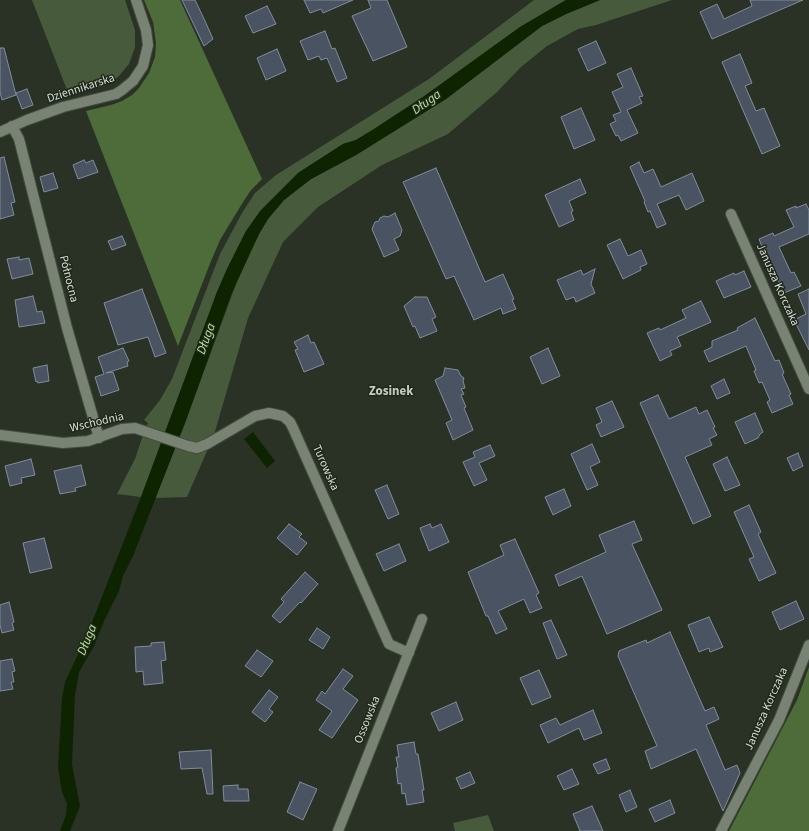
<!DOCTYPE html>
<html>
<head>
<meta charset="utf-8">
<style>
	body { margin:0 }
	canvas { display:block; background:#293224 }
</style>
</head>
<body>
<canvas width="809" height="831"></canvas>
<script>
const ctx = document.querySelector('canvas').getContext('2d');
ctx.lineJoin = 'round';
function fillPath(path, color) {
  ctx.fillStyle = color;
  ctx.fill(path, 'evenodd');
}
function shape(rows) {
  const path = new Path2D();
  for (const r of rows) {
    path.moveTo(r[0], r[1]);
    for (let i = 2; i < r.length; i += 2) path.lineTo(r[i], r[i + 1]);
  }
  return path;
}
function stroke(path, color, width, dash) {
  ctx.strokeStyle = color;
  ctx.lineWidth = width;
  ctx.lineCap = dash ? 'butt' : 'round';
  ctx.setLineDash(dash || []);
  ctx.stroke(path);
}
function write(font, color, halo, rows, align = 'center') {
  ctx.font = font + ' "Source Sans 3",sans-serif';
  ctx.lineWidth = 3;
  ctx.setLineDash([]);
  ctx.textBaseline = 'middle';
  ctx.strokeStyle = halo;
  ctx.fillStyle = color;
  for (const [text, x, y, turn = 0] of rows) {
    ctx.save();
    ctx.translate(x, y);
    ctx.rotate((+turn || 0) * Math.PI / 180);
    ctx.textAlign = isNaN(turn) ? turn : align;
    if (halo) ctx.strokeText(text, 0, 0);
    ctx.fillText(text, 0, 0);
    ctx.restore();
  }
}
const green = shape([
	[32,0,125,0,135,30,135,47,129,64,118,77,103,86,69,95],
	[534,0,566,0,520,27,423,97,374,129,356,140,343,144,298,173,246,231,227,269,217,292,141,497,117,494,135,459,143,435,148,423,144,420,160,400,172,379,220,254,242,213,255,193,276,175,429,79],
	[600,0,672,0,596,25,578,29,547,46,521,67,497,92,448,134,382,165,318,207,283,242,248,318,214,435,187,497,155,498,185,423,240,273,259,234,268,219,284,200,311,179,356,155,446,99,542,26,566,14],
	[488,815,494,831,455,831,453,823]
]);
const forest = shape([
	[144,0,180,0,262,179,251,190,243,202,220,240,211,261,178,346,86,111,111,105,122,101,132,95,139,88,149,73,155,57,156,43,153,22],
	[809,667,809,831,729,831,797,700]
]);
const water = shape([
	[566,0,600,0,566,14,542,26,446,99,356,155,311,179,284,200,268,219,259,234,231,295,185,423,133,556,123,576,119,591,105,619,94,646,79,672,75,695,72,764,80,806,70,831,60,831,66,815,67,804,62,792,58,768,62,698,65,682,87,635,141,497,217,292,227,269,246,231,260,211,298,173,343,144,356,140,374,129,423,97,520,27],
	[253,432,275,461,267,468,244,439]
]);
const building = shape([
	[182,0,195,0,205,21,213,39,204,46,182,0],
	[304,0,353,0,323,13,321,9,310,13,304,0],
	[368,0,387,0,407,47,373,61,352,16,371,8,368,0],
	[750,0,803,0,712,39,700,12,717,4,724,19,752,6,750,0],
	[267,6,276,24,253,33,245,16,267,6],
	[325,31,332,49,335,48,347,78,337,82,327,58,321,60,319,56,308,60,300,41,325,31],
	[596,41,606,63,588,71,578,49,596,41],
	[0,48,4,48,16,95,2,100,0,92,0,48],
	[277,49,286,71,266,80,257,58,277,49],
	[740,54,752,83,745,86,756,111,764,108,780,146,762,154,722,62,740,54],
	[631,68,643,96,639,97,642,103,627,110,638,133,621,141,618,135,616,136,610,124,616,121,613,115,621,112,612,92,623,87,617,74,631,68],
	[27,89,33,105,22,109,16,93,27,89],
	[581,108,595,140,574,149,561,117,581,108],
	[4,157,15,202,11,203,14,215,0,219,0,158,4,157],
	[84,160,86,163,93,160,98,172,78,179,73,165,84,160],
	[639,162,644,173,653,169,661,187,692,173,704,201,686,210,679,195,657,204,666,224,657,228,650,211,648,212,644,202,645,201,630,167,639,162],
	[436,168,485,282,503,274,514,299,512,300,516,309,503,314,501,308,474,320,454,276,446,279,403,182,436,168],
	[53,173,58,188,44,192,40,177,53,173],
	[580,179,586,193,569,201,573,211,571,212,574,220,559,227,545,195,580,179],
	[806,204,809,210,809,234,779,247,791,273,794,272,801,286,784,293,771,264,769,265,759,239,773,233,774,236,794,227,786,210,796,206,796,208,806,204],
	[395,213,402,230,400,236,394,239,399,250,384,257,372,229,375,222,379,221,380,218,384,216,388,217,395,213],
	[122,236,126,245,112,250,108,241,122,236],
	[620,239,628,256,641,250,647,264,640,267,641,270,623,279,607,245,620,239],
	[19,257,19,260,29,258,33,274,12,279,7,259,19,257],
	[595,269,591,284,595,293,576,302,574,297,566,300,557,280,581,270,583,275,595,269],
	[744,271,751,287,724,298,716,281,734,273,735,275,744,271],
	[142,289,166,353,155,357,148,337,118,345,104,303,142,289],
	[809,289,809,350,794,320,806,314,798,294,809,289],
	[33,296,37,312,42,311,45,323,19,327,15,300,33,296],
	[415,297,427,297,436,317,432,319,437,331,420,338,415,326,413,327,404,306,415,297],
	[701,301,711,322,677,337,681,346,670,351,672,355,660,361,647,333,659,328,660,330,686,318,682,310,701,301],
	[755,318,775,361,779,360,784,373,782,374,791,394,789,395,793,404,772,413,767,402,770,400,762,382,759,383,754,371,756,370,746,346,709,362,704,351,712,347,712,341,738,330,737,328,755,318],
	[308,335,311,343,314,342,324,364,304,372,295,350,298,349,294,342,308,335],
	[123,348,129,361,127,362,128,366,106,373,113,372,119,390,101,396,95,377,104,374,98,357,123,348],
	[548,348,560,376,542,384,530,357,548,348],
	[47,365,49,381,38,383,37,381,36,382,33,368,47,365],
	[445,368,458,370,461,376,464,378,463,381,465,388,461,389,464,394,461,395,466,407,464,408,473,430,453,440,446,423,452,420,435,380,443,376,445,368],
	[724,379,730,393,717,399,711,386,724,379],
	[658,395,669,419,696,407,699,414,707,410,715,427,713,428,717,435,709,439,712,445,685,457,711,516,693,524,640,403,658,395],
	[612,401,624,427,601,437,596,425,602,422,596,408,612,401],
	[755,413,763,432,760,434,758,438,745,444,735,422,755,413],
	[592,444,600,462,590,467,598,485,587,490,571,454,592,444],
	[490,445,495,456,479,463,487,480,474,486,463,462,475,457,473,452,490,445],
	[798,453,803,466,793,471,787,458,798,453],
	[727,457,740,485,725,491,713,464,727,457],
	[31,459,35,475,21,478,22,483,10,486,5,466,31,459],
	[81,465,86,485,75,488,76,491,60,494,54,471,81,465],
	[387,485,399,514,388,519,375,490,387,485],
	[564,489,571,506,553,515,545,497,564,489],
	[749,505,761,532,758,534,776,573,759,581,749,559,754,557,734,512,749,505],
	[634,521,642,540,632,544,662,610,607,634,582,576,559,586,555,575,606,552,599,535,634,521],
	[289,524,302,534,299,537,307,543,297,555,277,538,289,524],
	[430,524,432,528,441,524,449,542,429,551,420,528,430,524],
	[44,538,52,568,30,573,23,543,44,538],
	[515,539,539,593,536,595,542,608,530,613,524,599,498,611,507,629,496,634,488,616,486,616,468,572,504,555,500,545,515,539],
	[399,544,406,561,384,571,376,554,399,544],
	[305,572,318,584,301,603,300,602,280,623,272,616,284,602,281,599,305,572],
	[796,601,804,619,780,630,772,612,796,601],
	[9,602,14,622,12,623,14,630,2,633,0,625,0,605,9,602],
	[709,617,723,647,710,652,709,648,699,652,688,625,709,617],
	[551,620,567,655,557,659,543,623,551,620],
	[317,628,330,637,323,649,309,640,317,628],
	[670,632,705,711,714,707,719,719,706,725,725,770,737,765,740,773,723,811,696,749,651,769,645,751,657,746,618,656,619,651,646,640,647,643,670,632],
	[164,642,166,660,161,661,163,683,144,685,143,671,136,672,135,647,151,646,151,643,164,642],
	[257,650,273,661,261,677,245,666,257,650],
	[12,659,15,671,12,672,14,682,11,682,13,689,0,691,0,661,12,659],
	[343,669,353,676,343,689,358,700,332,738,319,730,332,711,316,700,322,691,325,694,343,669],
	[539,670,551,697,532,705,520,678,539,670],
	[269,690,278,697,269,709,273,712,265,722,252,712,269,690],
	[456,702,463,720,439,731,431,713,456,702],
	[593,710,602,733,584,740,579,728,548,743,540,725,556,718,560,725,593,710],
	[414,742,416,754,418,754,424,790,422,790,424,802,407,805,405,793,402,794,401,783,398,784,396,768,398,767,396,757,399,757,397,745,414,742],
	[211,750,213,794,207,794,202,768,181,769,179,752,211,750],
	[606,759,610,769,598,774,593,764,606,759],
	[572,769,579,784,564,790,557,776,572,769],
	[470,772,475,783,461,789,456,778,470,772],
	[300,782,317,789,303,820,287,812,300,782],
	[238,785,238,789,248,789,249,801,224,801,223,786,238,785],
	[630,790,637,807,626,812,619,795,630,790],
	[670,800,675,813,655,822,649,809,670,800],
	[592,806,603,831,580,831,573,814,592,806]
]);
const minor = shape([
	[12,126,19,139,67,328,99,438],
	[0,132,27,120,63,107,116,94,122,90,133,81,143,66,148,45,146,30,136,0],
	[731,214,809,389],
	[0,435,63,443,88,441,122,429,135,428,188,446,197,448,207,444,255,416,269,413,283,416,290,422,293,428,389,644,409,653],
	[338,831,422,619],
	[721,831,779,720,809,645]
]);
const streetNames = [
	["Dziennikarska",81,89,-18],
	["Północna",68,279,76],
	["Janusza Korczaka",777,285,66],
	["Wschodnia",97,423,-13],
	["Turowska",325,468,66],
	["Janusza Korczaka",767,709,-66],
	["Ossowska",368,720,-68]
];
const waterNames = [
	["Długa",427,103,-35],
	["Długa",207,339,-70],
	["Długa",88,640,-68]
];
const neighbourhoodNames = [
	["Zosinek",391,392]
];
fillPath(green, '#475a3b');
fillPath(forest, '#4d6c3a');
fillPath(water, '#0e2300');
fillPath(building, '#495361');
stroke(building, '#818c9c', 1);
stroke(minor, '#454c40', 12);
stroke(minor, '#788373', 10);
write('12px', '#d6dcd3', '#20281b', streetNames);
write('italic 13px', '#b2e295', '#20281b', waterNames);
write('bold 13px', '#c1ccbb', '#20281b', neighbourhoodNames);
</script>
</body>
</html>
